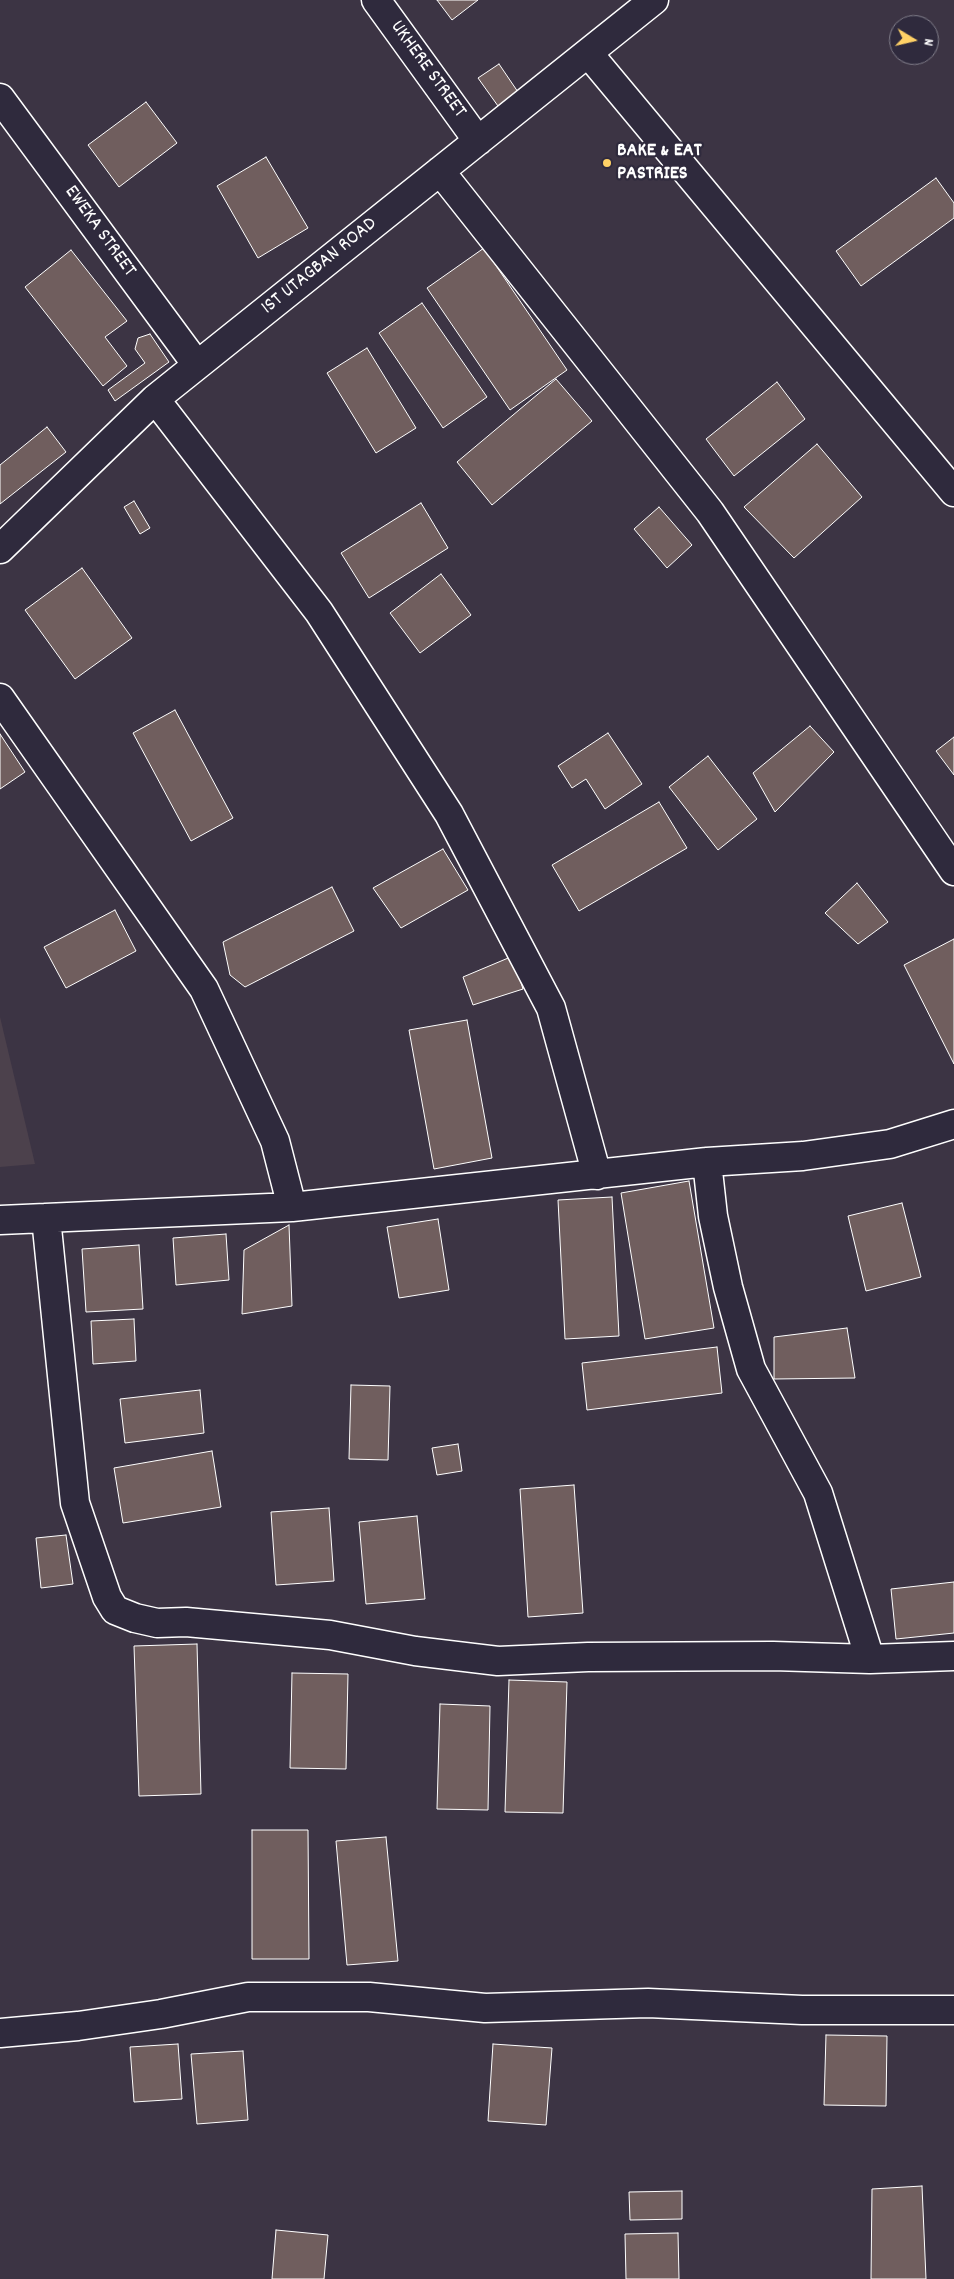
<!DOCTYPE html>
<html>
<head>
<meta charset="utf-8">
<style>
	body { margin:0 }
	#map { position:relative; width:954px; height:2279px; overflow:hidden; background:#3c3444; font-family:Dekko,sans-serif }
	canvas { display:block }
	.north { position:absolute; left:889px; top:15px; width:50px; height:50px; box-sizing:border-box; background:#2f2a3d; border:1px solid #827f8b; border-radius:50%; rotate:99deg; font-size:14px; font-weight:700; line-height:20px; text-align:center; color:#fff }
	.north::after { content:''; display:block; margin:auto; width:18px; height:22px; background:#ffd166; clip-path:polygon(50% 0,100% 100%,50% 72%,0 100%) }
</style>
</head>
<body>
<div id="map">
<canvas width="954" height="2279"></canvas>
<div class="north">N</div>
</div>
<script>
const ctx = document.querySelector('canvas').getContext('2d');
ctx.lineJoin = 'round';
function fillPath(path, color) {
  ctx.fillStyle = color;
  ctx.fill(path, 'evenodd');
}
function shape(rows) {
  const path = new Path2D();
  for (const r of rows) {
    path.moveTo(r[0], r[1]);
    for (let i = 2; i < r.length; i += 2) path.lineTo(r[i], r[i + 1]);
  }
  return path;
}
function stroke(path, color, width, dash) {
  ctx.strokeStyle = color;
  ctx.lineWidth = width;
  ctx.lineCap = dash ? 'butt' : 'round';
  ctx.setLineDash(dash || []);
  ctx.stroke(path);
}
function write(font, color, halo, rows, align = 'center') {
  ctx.font = font + ' Dekko,sans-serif';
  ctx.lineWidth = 4.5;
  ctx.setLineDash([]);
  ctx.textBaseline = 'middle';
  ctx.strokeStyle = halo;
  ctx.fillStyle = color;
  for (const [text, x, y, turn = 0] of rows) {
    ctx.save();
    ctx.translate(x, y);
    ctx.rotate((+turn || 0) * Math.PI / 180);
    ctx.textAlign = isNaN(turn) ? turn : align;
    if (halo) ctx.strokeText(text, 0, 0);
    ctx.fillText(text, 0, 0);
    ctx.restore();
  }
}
const built = shape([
	[0,1017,35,1164,0,1167]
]);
const building = shape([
	[437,0,478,0,452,20,437,0],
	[499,64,518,92,498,106,478,78,499,64],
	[146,102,177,143,119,187,88,145,146,102],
	[266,157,308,228,258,258,217,186,266,157],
	[936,178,954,203,954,218,861,286,836,251,936,178],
	[484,248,567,370,510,410,427,288,484,248],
	[71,250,127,321,105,337,127,366,103,386,25,287,71,250],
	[422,303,487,397,443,428,379,333,422,303],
	[150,334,169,362,115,401,108,390,145,363,135,349,138,338,150,334],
	[367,348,416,428,376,453,327,373,367,348],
	[556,379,592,421,492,505,457,462,556,379],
	[777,382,805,419,734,476,706,439,777,382],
	[47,427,66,452,0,504,0,465,47,427],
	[817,444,862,497,794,558,744,507,817,444],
	[134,501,150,528,140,534,124,507,134,501],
	[421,503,448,548,369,598,341,553,421,503],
	[659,507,692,545,667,568,634,529,659,507],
	[82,568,132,638,75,679,25,610,82,568],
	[441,574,471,615,420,653,390,613,441,574],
	[175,710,233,818,191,841,133,733,175,710],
	[810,726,834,752,775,812,753,773,810,726],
	[608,733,642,784,605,809,586,779,572,788,558,766,608,733],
	[0,734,25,772,0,789,0,734],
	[954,737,954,775,936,751,954,737],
	[708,756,757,819,718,850,669,787,708,756],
	[659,802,687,848,579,911,552,865,659,802],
	[443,849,468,890,401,928,373,888,443,849],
	[857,883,888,922,858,944,825,913,857,883],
	[332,887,354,931,245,987,230,975,223,942,332,887],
	[115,910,136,951,66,988,44,947,115,910],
	[954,939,954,1064,904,965,954,939],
	[513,956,523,989,473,1005,463,977,513,956],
	[467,1020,492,1158,434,1169,409,1030,467,1020],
	[689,1181,714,1328,645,1339,621,1193,689,1181],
	[612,1197,619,1336,565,1339,558,1200,612,1197],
	[902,1203,921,1277,866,1291,848,1216,902,1203],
	[438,1219,449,1290,399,1298,387,1227,438,1219],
	[289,1225,292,1306,242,1314,244,1250,289,1225],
	[226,1234,229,1280,176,1285,173,1238,226,1234],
	[139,1245,143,1309,86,1312,82,1249,139,1245],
	[134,1319,136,1361,93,1364,91,1321,134,1319],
	[847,1328,855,1378,774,1379,774,1337,847,1328],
	[717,1347,722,1393,587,1410,582,1363,717,1347],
	[351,1385,390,1386,388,1460,349,1459,351,1385],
	[200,1390,204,1433,125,1443,120,1399,200,1390],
	[458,1444,462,1471,437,1475,432,1448,458,1444],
	[212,1451,221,1507,123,1523,114,1468,212,1451],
	[574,1485,583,1613,528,1617,520,1489,574,1485],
	[329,1508,334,1581,276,1585,271,1512,329,1508],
	[417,1516,425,1599,366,1604,359,1522,417,1516],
	[66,1535,73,1584,41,1588,36,1538,66,1535],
	[954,1582,954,1633,896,1639,891,1589,954,1582],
	[197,1644,201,1794,139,1796,134,1646,197,1644],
	[292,1673,348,1674,346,1769,290,1768,292,1673],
	[509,1680,567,1682,563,1813,505,1812,509,1680],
	[440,1704,490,1706,488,1810,437,1809,440,1704],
	[252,1830,308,1830,309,1959,252,1959,252,1830],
	[386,1837,398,1961,347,1965,336,1841,386,1837],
	[826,2035,887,2036,886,2106,824,2105,826,2035],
	[178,2044,182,2099,134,2102,130,2047,178,2044],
	[493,2044,552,2048,546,2125,488,2121,493,2044],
	[243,2051,248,2120,197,2124,191,2054,243,2051],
	[922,2186,926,2279,871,2279,872,2189,922,2186],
	[682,2191,682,2219,630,2220,629,2192,682,2191],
	[276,2230,328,2235,324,2279,272,2279,276,2230],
	[678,2233,679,2279,626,2279,625,2234,678,2233]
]);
const minor = shape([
	[376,0,478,141],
	[588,53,954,492],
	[0,98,197,365],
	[440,171,710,512,954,871],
	[155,399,319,612,449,814,551,1008,597,1175],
	[0,549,155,399,654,0],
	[0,698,204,989,275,1141,292,1207],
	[707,1162,713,1216,728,1287,751,1369,818,1493,870,1659],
	[46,1218,75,1503,107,1597,115,1610,135,1618,157,1623,186,1622,330,1635,415,1651,498,1661,588,1657,773,1656,870,1659,954,1656],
	[0,1220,292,1207,707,1162,803,1156,890,1144,954,1124],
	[0,2033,78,2026,161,2014,248,1997,369,1997,485,2008,648,2003,802,2010,954,2010]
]);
const markers = [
	[607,163,5,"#ffd166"]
];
const streetNames = [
	["UKHERE STREET",427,70,54],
	["EWEKA STREET",99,232,54],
	["1ST UTAGBAN ROAD",320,267,-39]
];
const poiNames = [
	["BAKE & EAT",617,152],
	["PASTRIES",617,175]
];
fillPath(built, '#4c414c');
fillPath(building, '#705e5e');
stroke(building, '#fff', 1);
stroke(minor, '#fff', 31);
stroke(minor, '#2f2a3d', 28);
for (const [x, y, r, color] of markers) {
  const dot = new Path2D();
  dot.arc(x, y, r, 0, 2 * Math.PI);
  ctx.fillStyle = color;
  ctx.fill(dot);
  stroke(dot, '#2f2a3d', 2);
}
write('20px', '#fff', '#2f2a3d', streetNames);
write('bold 20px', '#fff', '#2f2a3d', poiNames, 'left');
</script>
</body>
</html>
